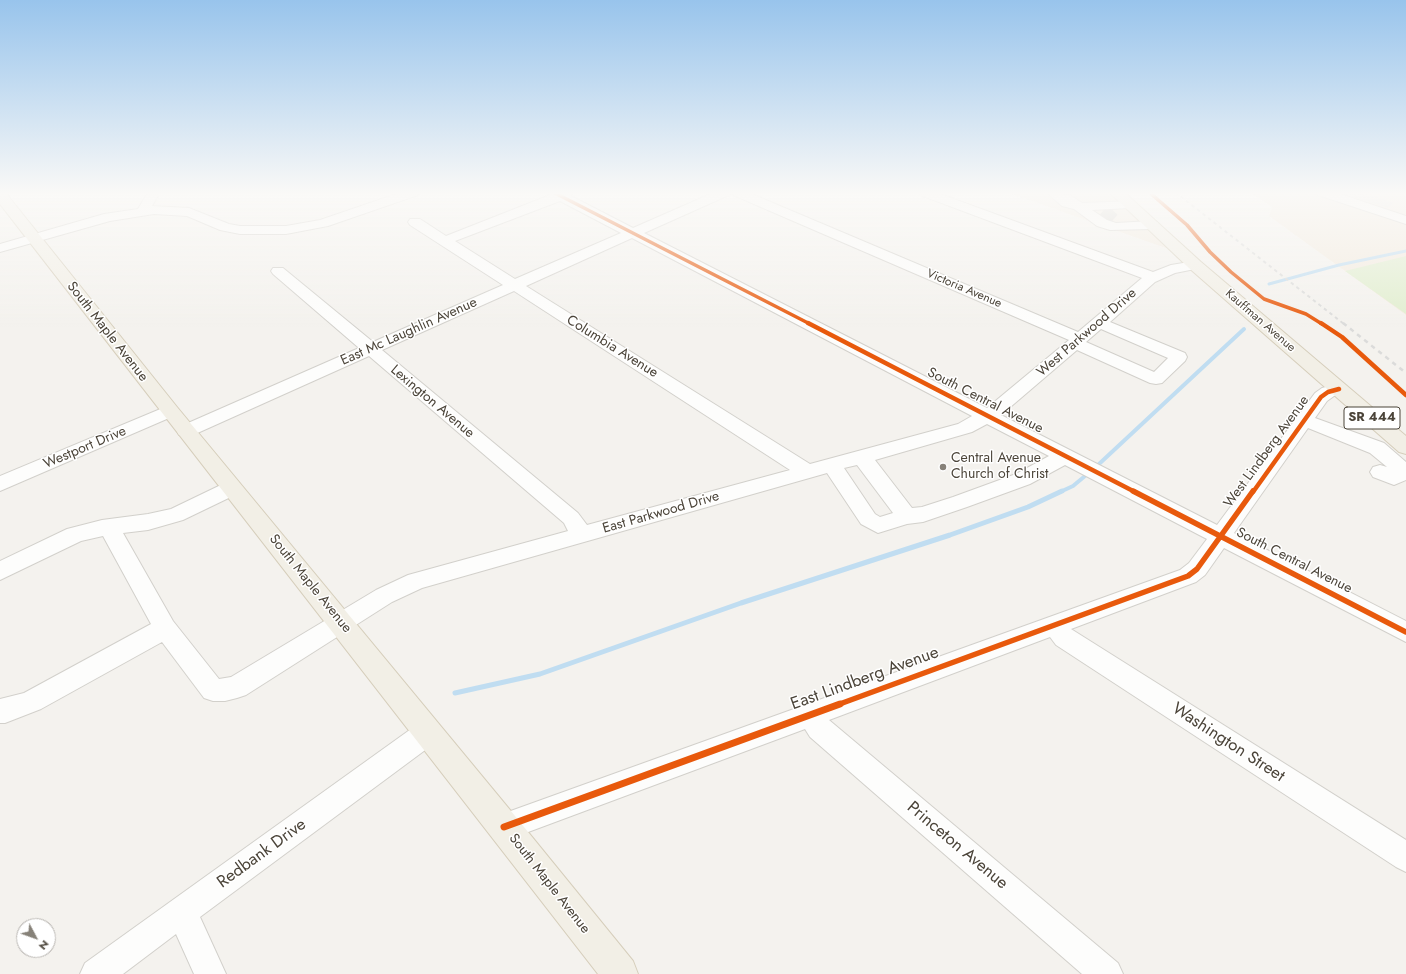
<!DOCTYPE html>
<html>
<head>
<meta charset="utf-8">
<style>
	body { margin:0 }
	#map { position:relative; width:1406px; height:974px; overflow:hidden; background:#f4f2ee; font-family:Jost,sans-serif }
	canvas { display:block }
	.north { position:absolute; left:16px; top:918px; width:40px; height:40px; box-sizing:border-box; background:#fff; border:1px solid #b7b4b0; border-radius:50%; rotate:131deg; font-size:11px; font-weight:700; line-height:16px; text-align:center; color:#4b4439 }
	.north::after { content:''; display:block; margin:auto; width:14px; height:18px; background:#868178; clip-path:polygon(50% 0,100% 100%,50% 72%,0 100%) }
</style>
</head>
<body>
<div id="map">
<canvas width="1406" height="974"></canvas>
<div class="north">N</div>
</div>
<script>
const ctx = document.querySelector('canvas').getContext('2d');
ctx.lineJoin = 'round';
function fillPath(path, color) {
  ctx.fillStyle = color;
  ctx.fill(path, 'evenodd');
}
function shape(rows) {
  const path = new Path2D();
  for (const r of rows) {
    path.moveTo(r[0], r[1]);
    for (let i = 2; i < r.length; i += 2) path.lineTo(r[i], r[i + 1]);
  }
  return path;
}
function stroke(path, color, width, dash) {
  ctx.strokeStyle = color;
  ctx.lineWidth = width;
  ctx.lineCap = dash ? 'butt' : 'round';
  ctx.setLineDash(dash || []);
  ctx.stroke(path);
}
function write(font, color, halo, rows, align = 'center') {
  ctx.font = font + ' Jost,sans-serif';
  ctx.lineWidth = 3;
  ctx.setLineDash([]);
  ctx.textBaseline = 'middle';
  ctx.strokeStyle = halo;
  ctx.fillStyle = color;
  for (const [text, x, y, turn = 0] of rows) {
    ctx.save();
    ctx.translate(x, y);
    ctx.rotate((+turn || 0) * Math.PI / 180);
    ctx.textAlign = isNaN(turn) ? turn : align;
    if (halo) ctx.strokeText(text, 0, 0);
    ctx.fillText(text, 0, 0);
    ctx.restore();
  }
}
const commercial = shape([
	[1006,192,1122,192,1185,246,1166,248],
	[1250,192,1406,192,1406,315,1269,216,1272,207]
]);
const green = shape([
	[1406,256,1406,314,1345,271]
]);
const parking = shape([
	[1337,192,1360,192,1394,203,1388,208]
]);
const streamFar2 = shape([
	[1269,284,1339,265,1406,251]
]);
const streamFar1 = shape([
	[1099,464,1244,329],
	[1060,492,1073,486,1085,476]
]);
const stream = shape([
	[455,693,540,674,741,603,950,535,1028,507,1062,491]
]);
const minorTunnel = shape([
	[1103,211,1113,220]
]);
const minor = shape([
	[148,192,160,192,152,206,189,208,229,224,240,226,286,226,320,220,402,192,420,192,418,195,328,226,286,234,240,234,220,230,187,216,154,214,110,221,0,252,0,244,104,214,138,209,148,192],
	[547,192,573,192,571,196,633,228,715,192,747,192,1078,332,1142,278,920,195,918,192,935,192,1153,272,1171,265,1195,261,1200,262,1202,265,1200,268,1175,273,1155,282,1110,322,1185,353,1187,357,1185,361,1162,383,1156,384,1150,383,1077,350,1001,415,1217,525,1315,393,1322,388,1333,385,1339,384,1345,385,1348,389,1345,393,1334,396,1327,401,1315,418,1384,443,1406,462,1406,480,1394,485,1373,477,1370,472,1373,467,1380,465,1387,467,1370,453,1308,428,1234,533,1406,621,1406,642,1224,548,1205,575,1196,582,1071,629,1406,840,1406,872,1396,867,1056,645,1050,637,829,720,1118,963,1123,974,1082,974,810,737,805,729,504,841,494,837,490,827,494,817,1180,570,1189,563,1207,539,1065,465,1030,484,967,507,923,522,907,524,878,533,861,524,827,473,422,588,392,602,246,695,237,698,225,701,213,701,204,698,162,642,41,709,5,723,0,723,0,699,24,693,151,624,103,536,81,541,0,580,0,561,67,529,102,520,148,514,171,509,225,483,232,481,239,483,242,488,239,493,183,520,148,530,123,533,173,621,219,679,231,677,376,590,408,575,568,531,564,523,369,356,193,435,186,437,179,435,177,431,179,427,359,348,273,274,271,271,273,268,283,268,373,342,503,285,410,225,408,222,410,219,420,219,446,236,550,195,547,192],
	[731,192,733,195,1069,340,987,408,644,233,729,195,731,192],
	[560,201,621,233,515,279,455,241,560,201],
	[632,238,972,416,958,424,810,464,526,286,632,238],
	[514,291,790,470,587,525,578,513,382,350,514,291],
	[1101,329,1168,358,1154,372,1086,342,1101,329],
	[987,424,1049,456,1016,474,953,497,922,507,912,508,875,460,972,432,987,424],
	[857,465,893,513,880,517,875,514,844,468,857,465],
	[1046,192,1060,192,1064,195,1070,195,1082,203,1134,201,1135,204,1134,207,1129,208,1092,210,1107,220,1116,223,1152,221,1157,222,1159,225,1157,228,1152,229,1110,230,1097,226,1074,209,1062,206,1046,192],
	[1316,192,1334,192,1406,216,1406,224,1318,195,1316,192],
	[170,405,176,407,179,411,176,415,0,491,0,476,170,405],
	[427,721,436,724,440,733,436,742,200,917,226,974,194,974,176,934,123,974,80,974,85,963,418,724,427,721]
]);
const major = shape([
	[0,192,5,192,177,407,515,816,633,961,638,974,598,974,0,204,0,192],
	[1109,192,1124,192,1201,262,1406,436,1406,454,1399,452,1189,268,1109,192]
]);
const railFar1 = shape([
	[1175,192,1344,324]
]);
const rail = shape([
	[1343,323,1406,373]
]);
const cyclewayFar3 = shape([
	[553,192,810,324],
	[1149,192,1187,225,1210,252,1231,272,1264,299,1306,314,1322,324]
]);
const cyclewayFar2 = shape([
	[808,323,1135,492],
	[1321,323,1342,337,1406,395],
	[1253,492,1321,397,1328,392,1339,389]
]);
const cyclewayFar1 = shape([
	[1133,491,1406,632],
	[837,705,1188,576,1197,569,1253,491]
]);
const cycleway = shape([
	[504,827,840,704]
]);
const markers = [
	[943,467,4,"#868178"]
];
const farStreetnames = [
	["Victoria Avenue",964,289,23],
	["Kauffman Avenue",1260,321,41]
];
const shields = [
	[1372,418,56]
];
const shieldNames = [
	["SR 444",1372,418]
];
const streetNames = [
	["South Maple Avenue",107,332,52],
	["East Mc Laughlin Avenue",409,332,-24],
	["West Parkwood Drive",1087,333,-41],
	["Columbia Avenue",612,347,32],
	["South Central Avenue",985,401,27],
	["Lexington Avenue",432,402,40],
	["Westport Drive",85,448,-23],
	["West Lindberg Avenue",1267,452,-54],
	["East Parkwood Drive",661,513,-16],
	["South Central Avenue",1294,561,27],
	["South Maple Avenue",310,584,51],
	["South Maple Avenue",549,884,52]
];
const poiNames = [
	["Central Avenue",951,459],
	["Church of Christ",951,475]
];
const nearStreetnames = [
	["East Lindberg Avenue",865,679,-20],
	["Washington Street",1228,743,33],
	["Princeton Avenue",957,846,40],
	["Redbank Drive",262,854,-36]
];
fillPath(commercial, '#f3ebdf');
fillPath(green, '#e1eecf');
fillPath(parking, '#e6e3df');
stroke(streamFar2, '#c0ddf1', 3);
stroke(streamFar1, '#c0ddf1', 4);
stroke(stream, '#c0ddf1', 5);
stroke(minorTunnel, '#d2cfca', 14, [14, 7]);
stroke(minor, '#d2d0cb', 2);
stroke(major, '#d6cebb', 2);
fillPath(minor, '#fdfdfc');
fillPath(major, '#f2efe6');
stroke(railFar1, '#dbdbda', 2, [3.5, 3.5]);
stroke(rail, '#dbdbda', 2.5, [4.5, 4.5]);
stroke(cyclewayFar3, '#e8590c', 3.5);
stroke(cyclewayFar2, '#e8590c', 4.5);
stroke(cyclewayFar1, '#e8590c', 5.5);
stroke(cycleway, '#e8590c', 7);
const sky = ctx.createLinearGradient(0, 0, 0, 328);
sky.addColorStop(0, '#98c4ec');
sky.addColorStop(0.59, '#faf9f7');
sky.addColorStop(1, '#faf9f700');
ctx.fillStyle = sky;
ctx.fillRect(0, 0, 1406, 328);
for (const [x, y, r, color] of markers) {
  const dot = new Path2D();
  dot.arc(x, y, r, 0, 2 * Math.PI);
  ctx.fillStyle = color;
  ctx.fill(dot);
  stroke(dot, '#fff', 1.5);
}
write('12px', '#4b4439', '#fff', farStreetnames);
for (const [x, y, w] of shields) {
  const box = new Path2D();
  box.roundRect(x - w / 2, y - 11, w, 22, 3);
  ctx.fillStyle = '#fff';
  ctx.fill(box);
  stroke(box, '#4b4439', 1);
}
write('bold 13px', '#4b4439', null, shieldNames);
write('14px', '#4b4439', '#fff', streetNames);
write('14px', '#4b4439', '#fff', poiNames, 'left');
write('17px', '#4b4439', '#fff', nearStreetnames);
</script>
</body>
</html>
